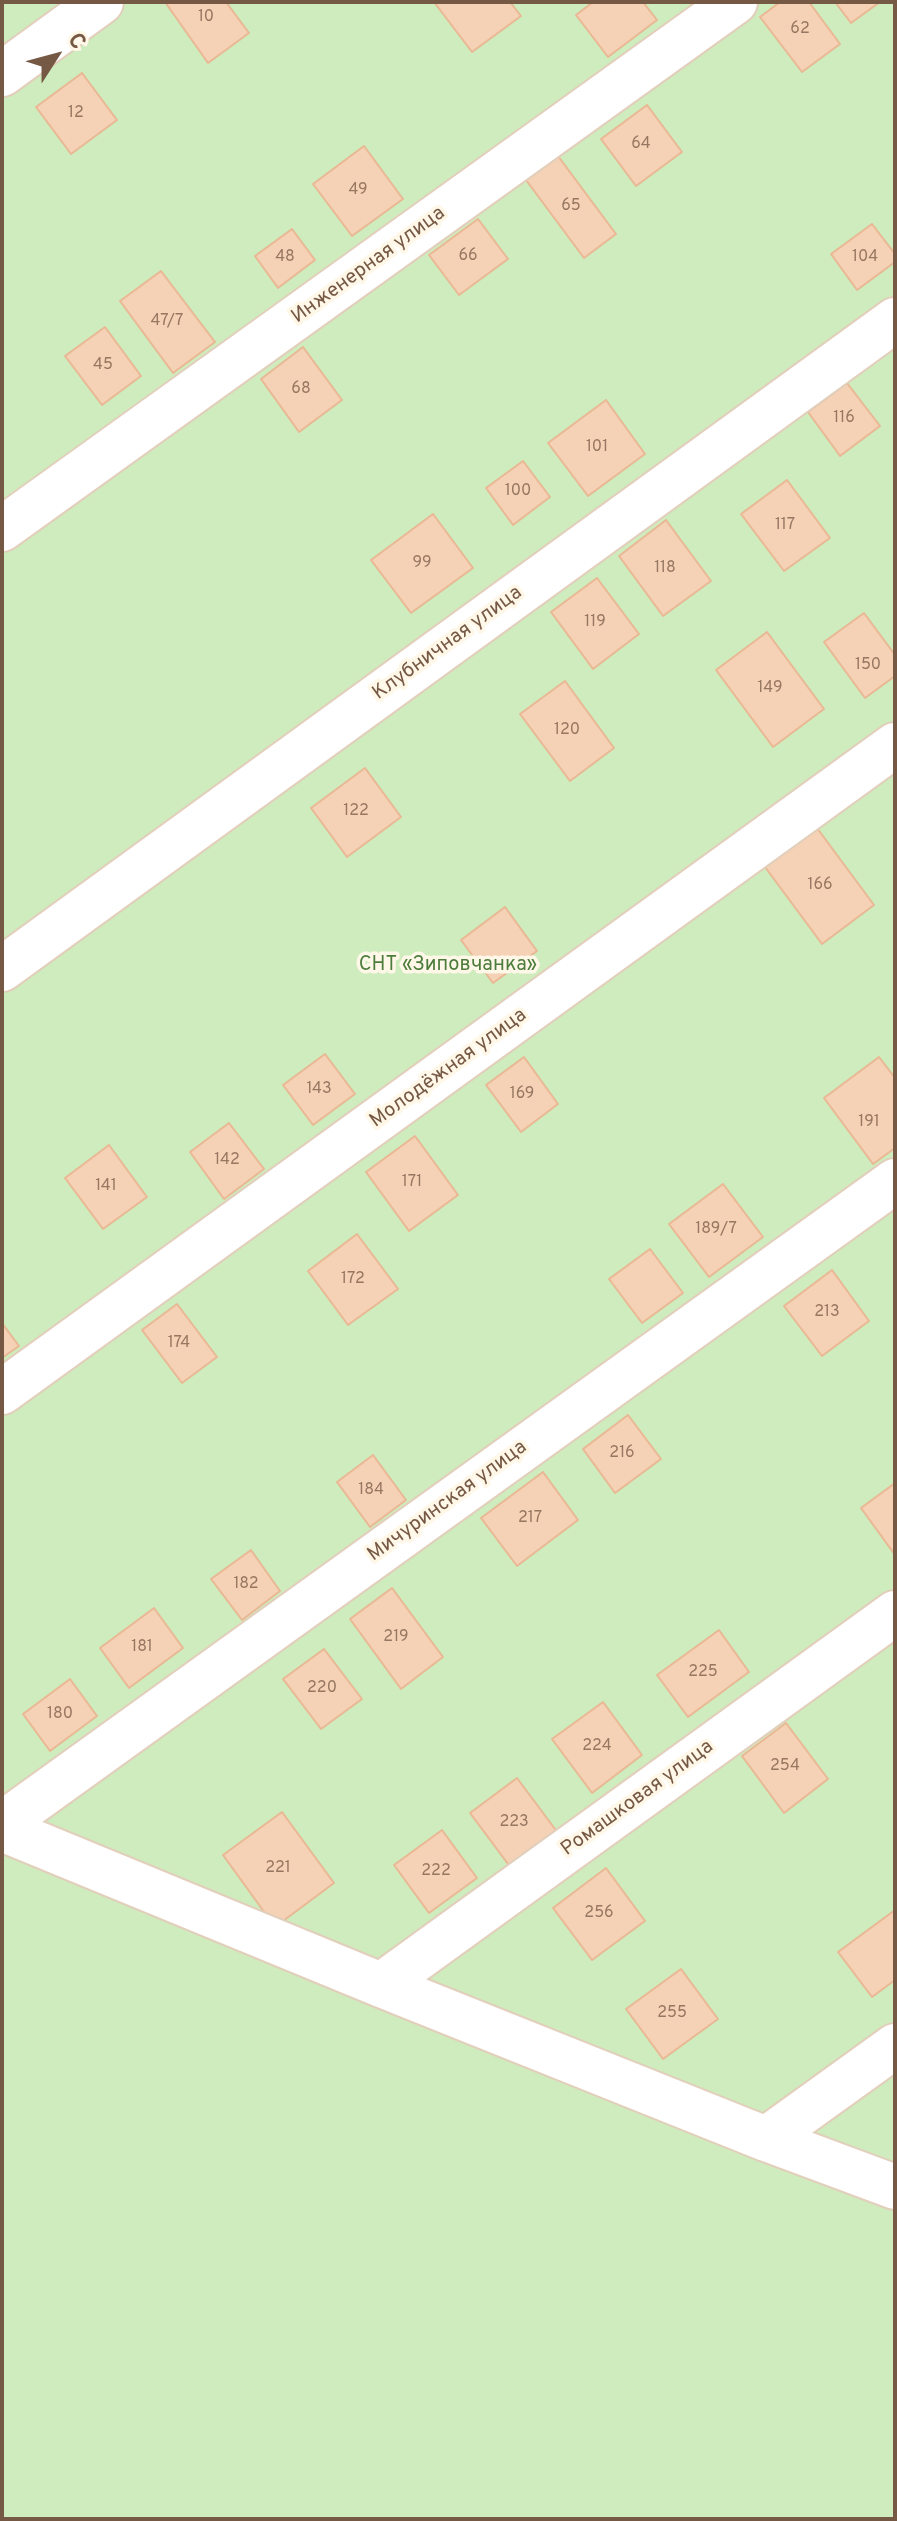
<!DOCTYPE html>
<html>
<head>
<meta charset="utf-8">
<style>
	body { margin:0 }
	#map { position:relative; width:897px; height:2521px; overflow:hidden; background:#fef3e0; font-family:Overpass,sans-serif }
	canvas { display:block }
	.frame { position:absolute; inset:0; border:4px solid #765945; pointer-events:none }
	.north { position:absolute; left:16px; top:16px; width:80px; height:80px; -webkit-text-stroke:6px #fff7e7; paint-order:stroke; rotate:54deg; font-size:22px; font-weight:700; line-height:32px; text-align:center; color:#765945 }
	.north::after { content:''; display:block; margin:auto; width:28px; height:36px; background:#765945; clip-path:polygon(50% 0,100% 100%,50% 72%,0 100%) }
</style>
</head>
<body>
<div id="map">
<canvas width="897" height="2521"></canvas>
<div class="frame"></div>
<div class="north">С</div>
</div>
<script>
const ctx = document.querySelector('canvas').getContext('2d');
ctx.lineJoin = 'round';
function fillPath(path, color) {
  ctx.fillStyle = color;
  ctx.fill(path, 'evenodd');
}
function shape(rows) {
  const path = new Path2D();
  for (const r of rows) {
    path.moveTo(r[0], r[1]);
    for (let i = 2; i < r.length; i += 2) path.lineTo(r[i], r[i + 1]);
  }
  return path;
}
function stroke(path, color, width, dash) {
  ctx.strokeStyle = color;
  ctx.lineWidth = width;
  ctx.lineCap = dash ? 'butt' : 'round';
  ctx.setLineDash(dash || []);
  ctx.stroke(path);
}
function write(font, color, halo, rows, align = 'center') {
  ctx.font = font + ' Overpass,sans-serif';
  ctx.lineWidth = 7;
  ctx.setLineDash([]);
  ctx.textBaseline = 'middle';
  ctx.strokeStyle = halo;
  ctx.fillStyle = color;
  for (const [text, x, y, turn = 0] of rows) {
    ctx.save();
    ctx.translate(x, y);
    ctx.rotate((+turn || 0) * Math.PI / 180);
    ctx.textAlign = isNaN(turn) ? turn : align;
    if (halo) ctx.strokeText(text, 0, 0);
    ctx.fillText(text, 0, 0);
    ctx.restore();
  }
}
const green = shape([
	[2,2,895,2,895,2519,2,2519]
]);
const building = shape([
	[165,2,226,2,249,33,208,63,165,2],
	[434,2,510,2,521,16,472,52,434,2],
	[593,2,643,2,657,20,608,57,576,15,593,2],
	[780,2,809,2,840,44,802,72,760,17,780,2],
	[835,2,880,2,851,23,835,2],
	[82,73,117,120,71,154,36,107,82,73],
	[647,105,682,152,636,186,601,139,647,105],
	[364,146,403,199,352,236,313,184,364,146],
	[558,156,616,234,584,258,526,180,558,156],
	[478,219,508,259,459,295,429,255,478,219],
	[872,224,895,254,895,262,857,290,831,254,872,224],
	[292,229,315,260,278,288,255,256,292,229],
	[161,271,215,342,173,373,120,301,161,271],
	[105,327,141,376,102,405,65,356,105,327],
	[303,347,342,400,299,432,261,379,303,347],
	[847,383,880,426,840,456,808,412,847,383],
	[606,400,645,454,588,496,548,443,606,400],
	[523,461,550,497,513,525,486,488,523,461],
	[787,480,830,538,784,571,741,514,787,480],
	[433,514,473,568,411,613,371,560,433,514],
	[666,520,711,581,663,616,619,556,666,520],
	[597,578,639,634,593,669,551,612,597,578],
	[864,613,895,655,895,676,865,698,824,642,864,613],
	[767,632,824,709,773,747,716,670,767,632],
	[565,681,614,748,570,781,520,714,565,681],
	[365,768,401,817,347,857,311,808,365,768],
	[817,828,874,905,822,944,765,867,817,828],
	[505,907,537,951,493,983,461,940,505,907],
	[325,1054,355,1094,313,1125,283,1085,325,1054],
	[524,1057,558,1104,521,1132,486,1085,524,1057],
	[879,1057,895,1078,895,1148,873,1164,824,1098,879,1057],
	[229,1123,264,1169,224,1199,190,1152,229,1123],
	[415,1136,458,1195,409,1231,366,1172,415,1136],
	[109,1145,147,1197,103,1229,65,1178,109,1145],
	[723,1184,763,1237,709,1277,669,1224,723,1184],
	[357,1234,398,1289,348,1325,308,1271,357,1234],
	[650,1249,683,1293,642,1323,609,1279,650,1249],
	[832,1270,869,1321,822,1356,784,1306,832,1270],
	[177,1304,217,1357,182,1383,142,1330,177,1304],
	[2,1323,19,1346,2,1358,2,1323],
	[628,1415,661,1459,615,1493,583,1449,628,1415],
	[373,1455,406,1500,370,1527,337,1482,373,1455],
	[543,1472,578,1520,517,1566,481,1518,543,1472],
	[895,1483,895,1555,861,1508,895,1483],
	[251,1550,280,1591,242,1620,211,1579,251,1550],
	[392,1588,443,1657,401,1689,350,1619,392,1588],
	[154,1608,183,1648,129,1688,100,1648,154,1608],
	[719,1630,749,1672,688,1717,657,1675,719,1630],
	[324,1649,362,1699,321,1729,283,1679,324,1649],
	[70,1679,97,1716,50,1751,23,1714,70,1679],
	[603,1702,642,1755,592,1793,552,1739,603,1702],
	[786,1723,828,1779,784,1813,742,1756,786,1723],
	[517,1778,558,1833,511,1868,470,1813,517,1778],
	[282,1812,334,1883,275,1927,223,1855,282,1812],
	[442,1830,477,1878,429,1913,394,1865,442,1830],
	[606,1868,645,1921,592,1960,553,1908,606,1868],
	[895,1910,895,1980,872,1997,838,1952,895,1910],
	[681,1969,718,2019,663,2059,626,2009,681,1969]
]);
const minor = shape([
	[2,74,101,2],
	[2,529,735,2],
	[2,969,895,320],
	[2,1392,895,745],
	[2,1824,895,1181],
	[2,1829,381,1985,766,2139,895,2187],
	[381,1985,895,1613],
	[766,2139,895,2046]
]);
const numberNames = [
	["10",206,18],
	["62",800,30],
	["12",76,114],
	["64",641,145],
	["49",358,191],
	["65",571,207],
	["66",468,257],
	["48",285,258],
	["104",865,258],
	["47/7",167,322],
	["45",103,366],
	["68",301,390],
	["116",844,419],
	["101",597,448],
	["100",518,492],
	["117",785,526],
	["99",422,564],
	["118",665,569],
	["119",595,623],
	["150",868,666],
	["149",770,689],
	["120",567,731],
	["122",356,812],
	["166",820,886],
	["143",319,1090],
	["169",522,1095],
	["191",869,1123],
	["142",227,1161],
	["171",412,1183],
	["141",106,1187],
	["189/7",716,1230],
	["172",353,1280],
	["213",827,1313],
	["174",179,1344],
	["216",622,1454],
	["184",371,1491],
	["217",530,1519],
	["182",246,1585],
	["219",396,1638],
	["181",142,1648],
	["225",703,1673],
	["220",322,1689],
	["180",60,1715],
	["224",597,1747],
	["254",785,1767],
	["223",514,1823],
	["221",278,1869],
	["222",436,1872],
	["256",599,1914],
	["255",672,2014]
];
const streetNames = [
	["Инженерная улица",369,266,-36],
	["Клубничная улица",448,644,-36],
	["Молодёжная улица",449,1069,-36],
	["Мичуринская улица",448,1502,-36],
	["Ромашковая улица",638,1799,-36]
];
const parkNames = [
	["СНТ «Зиповчанка»",448,966]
];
fillPath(green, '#ceecbd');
fillPath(building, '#f5d1b5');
stroke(building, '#e9b894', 2);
stroke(minor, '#e2cfbb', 48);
stroke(minor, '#fff', 44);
write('16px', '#967761', null, numberNames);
write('20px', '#765945', '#fff7e7', streetNames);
write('20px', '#4d7d3c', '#fff7e7', parkNames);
</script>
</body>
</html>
